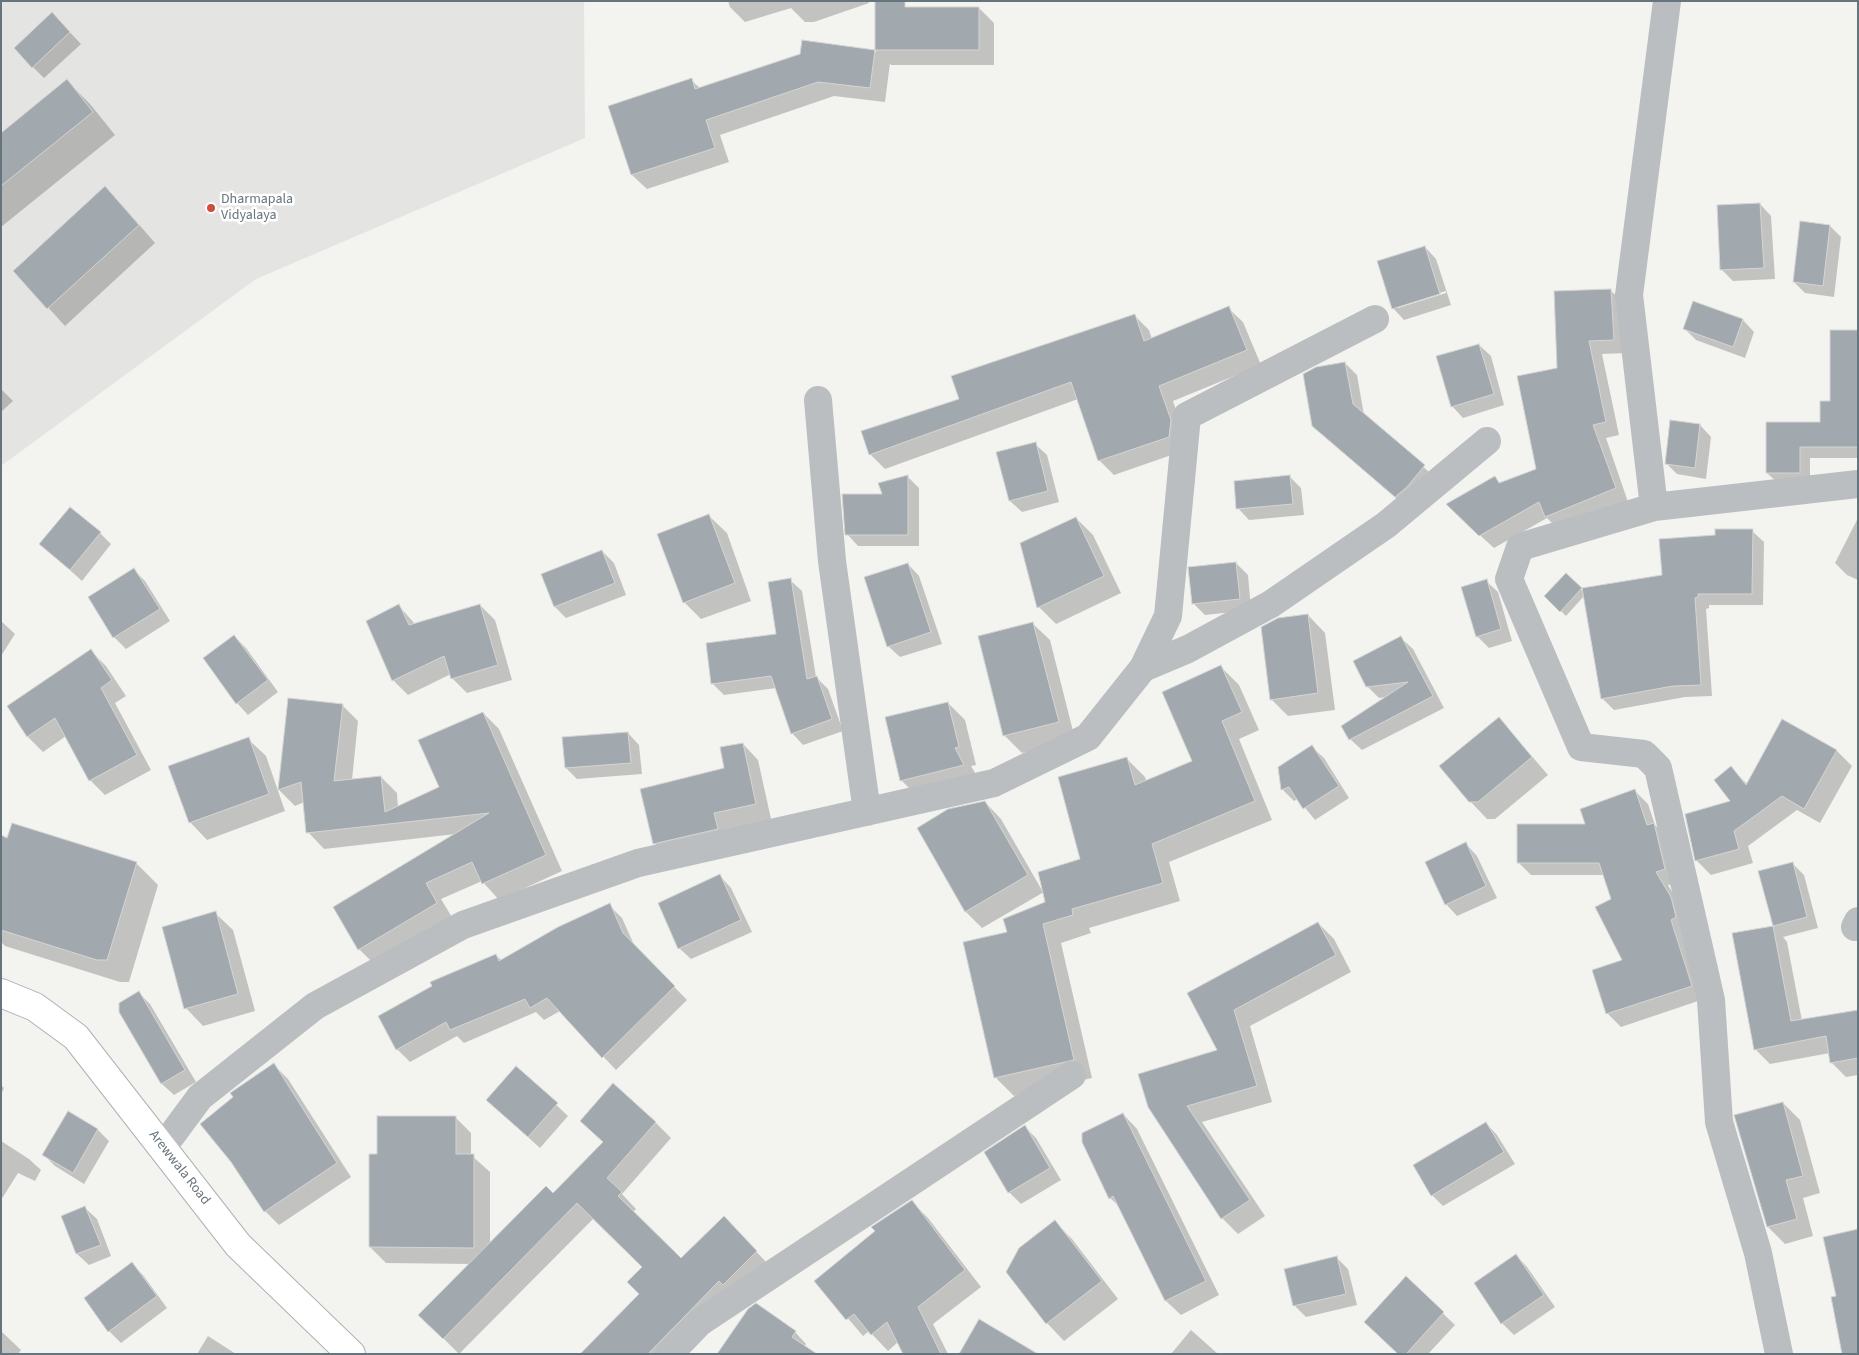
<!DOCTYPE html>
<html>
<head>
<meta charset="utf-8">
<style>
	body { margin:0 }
	#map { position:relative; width:1859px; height:1355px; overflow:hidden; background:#f3f3f0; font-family:"Source Sans 3",sans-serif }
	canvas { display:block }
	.frame { position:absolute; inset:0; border:2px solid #66747d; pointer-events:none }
</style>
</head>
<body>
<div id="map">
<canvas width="1859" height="1355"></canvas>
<div class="frame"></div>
</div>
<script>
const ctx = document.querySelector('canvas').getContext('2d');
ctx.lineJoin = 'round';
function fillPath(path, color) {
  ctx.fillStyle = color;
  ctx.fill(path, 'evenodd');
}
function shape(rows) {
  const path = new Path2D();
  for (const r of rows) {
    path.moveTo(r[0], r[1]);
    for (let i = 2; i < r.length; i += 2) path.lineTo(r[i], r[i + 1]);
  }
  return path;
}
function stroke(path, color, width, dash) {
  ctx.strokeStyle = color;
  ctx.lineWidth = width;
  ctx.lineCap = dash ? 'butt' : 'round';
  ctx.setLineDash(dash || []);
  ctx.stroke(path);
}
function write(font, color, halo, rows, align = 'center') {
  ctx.font = font + ' "Source Sans 3",sans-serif';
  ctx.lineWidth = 5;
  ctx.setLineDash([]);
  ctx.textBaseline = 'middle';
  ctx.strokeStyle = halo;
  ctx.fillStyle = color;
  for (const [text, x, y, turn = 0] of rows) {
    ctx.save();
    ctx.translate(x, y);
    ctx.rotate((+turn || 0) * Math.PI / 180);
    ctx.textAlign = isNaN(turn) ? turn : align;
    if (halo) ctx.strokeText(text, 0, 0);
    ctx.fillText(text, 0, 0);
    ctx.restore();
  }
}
const built = shape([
	[1,1,584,1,585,138,256,279,1,466]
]);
const shadow = shape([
	[728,1,868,1,869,3,814,22,805,22,791,8,745,22,730,7],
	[876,8,979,8,994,23,994,65,891,65,890,63,885,102,834,96,720,135,729,162,647,189,632,175,610,107,691,80,700,88,802,55,803,41,876,52],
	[63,25,81,44,44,78,33,67],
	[67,81,90,104,115,135,1,227,1,134],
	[1760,204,1771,216,1775,279,1733,281,1722,270],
	[122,205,155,243,65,326,15,271],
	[1830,226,1841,237,1834,297,1805,293,1794,282],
	[1425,247,1436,259,1451,305,1404,320,1393,308],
	[1446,291,1446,293,1398,308,1398,306],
	[1610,290,1624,303,1627,353,1602,354,1619,435,1606,438,1628,502,1559,530,1547,518,1494,548,1461,518,1495,477,1501,484,1537,469,1559,369],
	[1693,302,1743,320,1754,332,1745,358,1696,340,1684,328],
	[1228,308,1243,322,1261,365,1173,401,1185,436,1183,451,1114,475,1099,460,1078,399,885,469,870,454,961,400,1134,315,1149,330,1152,339],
	[1858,331,1858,458,1810,458,1810,484,1779,484,1767,473,1821,423,1832,403],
	[1479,345,1491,356,1504,405,1463,418,1452,406],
	[1345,363,1357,375,1364,415,1436,478,1407,508,1313,425],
	[1,389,13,401,1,412],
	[1700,425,1711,437,1706,479,1677,474,1666,463],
	[1035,444,1047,455,1059,502,1022,512,1010,501],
	[908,477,919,488,919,546,858,546,847,534,884,495],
	[1290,477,1301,488,1304,515,1249,520,1238,508],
	[709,516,727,533,751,601,701,619,684,602],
	[1076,518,1093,535,1121,593,1056,624,1039,607],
	[1858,518,1858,580,1847,575,1835,563],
	[1752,531,1764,542,1763,605,1709,605,1709,608,1706,609,1712,696,1685,697,1614,710,1602,698,1584,596,1566,616,1546,596,1566,575,1581,590,1663,576],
	[100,533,111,544,82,581,41,544],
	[602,551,614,563,626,595,566,618,555,607],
	[1236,563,1248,575,1251,610,1205,615,1193,603],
	[908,564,919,576,942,644,900,657,888,646],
	[134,570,145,581,170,621,126,649,114,637],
	[790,580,802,591,816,677,828,689,843,731,803,745,792,733,776,688,724,695,712,683,778,635],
	[1486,581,1498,592,1512,641,1489,648,1477,636],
	[480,605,495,620,512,680,467,693,452,678,451,674,408,695,393,680,399,606,415,624],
	[1308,615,1325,633,1335,710,1288,716,1271,699],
	[1,621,15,634,1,656],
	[1032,623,1050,640,1075,739,1022,753,1004,735],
	[234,636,246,648,278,692,248,715,237,703],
	[1401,638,1413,649,1444,708,1362,750,1350,739,1387,697,1379,698,1367,686],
	[91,651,106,666,126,696,115,703,151,770,105,795,90,780,66,736,43,752,28,737],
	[1221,667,1239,685,1259,730,1239,739,1272,820,1169,862,1180,901,1089,928,1091,933,1061,943,1092,1078,1014,1096,995,1077,1009,933,1047,902,1044,892,982,928,966,912,985,802,1001,819,1043,892,1082,860,1127,759,1145,777,1146,781,1194,762],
	[289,700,342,705,358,721,352,780,381,777,397,793,398,808,441,788,483,713,499,729,562,871,499,900,482,881,441,899,453,919,375,965,359,949,456,834,324,849,308,832,304,802,295,806,279,790],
	[948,703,965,720,976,765,971,766,981,783,919,798,901,780],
	[1499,718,1548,775,1495,819,1487,819,1470,801],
	[1783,720,1837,751,1852,766,1820,823,1797,810,1748,846,1753,863,1711,875,1696,860,1732,802,1731,768,1747,784],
	[628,733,639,745,642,774,577,779,566,768],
	[248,739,266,756,285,811,207,840,190,822],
	[743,744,758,760,771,819,670,859,654,843,725,769],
	[1312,747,1324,758,1349,798,1315,820,1298,799,1294,801,1283,790,1280,768],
	[1634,790,1648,804,1655,825,1667,837,1678,883,1668,885,1684,912,1704,999,1621,1027,1607,1013,1623,961,1613,899,1605,875,1531,875,1518,862,1587,826],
	[1,837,8,840,136,863,158,885,129,982,120,982,5,946,1,942],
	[1466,844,1477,856,1497,898,1457,916,1446,904],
	[1792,863,1804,875,1818,928,1783,937,1787,942,1802,1021,1858,1014,1858,1075,1846,1077,1831,1062,1830,1053,1770,1064,1755,1049,1733,934,1774,927,1760,872],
	[720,876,731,888,752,932,691,959,679,948],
	[609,905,622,918,635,947,687,1000,616,1070,560,1011,544,1020,536,1012,464,1043,457,1036,410,1062,397,1049,496,955,502,961],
	[215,913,233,930,255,1011,203,1026,186,1008],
	[1318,923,1334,939,1351,972,1250,1026,1272,1102,1202,1122,1265,1216,1238,1234,1222,1218,1149,1107,1219,1051,1188,994],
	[139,993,150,1004,196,1082,174,1095,162,1084,120,1011],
	[274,1065,288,1079,351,1177,279,1225,265,1211,232,1162],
	[516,1067,568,1116,540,1148,499,1111],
	[1,1085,4,1088,1,1095],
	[1783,1103,1800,1120,1820,1193,1803,1198,1813,1236,1785,1244,1768,1227],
	[68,1113,98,1130,109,1141,84,1184,55,1166,44,1155],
	[1123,1114,1137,1129,1219,1295,1181,1315,1166,1301,1121,1208,1110,1198],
	[455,1117,471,1133,471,1155,490,1172,490,1244,553,1194,655,1122,671,1138,622,1194,636,1209,633,1212,681,1259,739,1234,772,1268,679,1354,583,1354,640,1294,643,1267,594,1218,459,1354,420,1315,471,1264,386,1263,370,1247,378,1155],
	[1486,1123,1497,1135,1515,1164,1443,1206,1432,1195],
	[1025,1127,1036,1138,1061,1180,1021,1204,1009,1192,986,1153],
	[1,1141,29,1159,41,1170,35,1181,18,1173,1,1200],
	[912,1202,928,1218,981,1287,933,1324,948,1354,904,1354,898,1342,888,1351,869,1331,863,1336,816,1281],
	[85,1208,97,1219,111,1256,89,1265,77,1254,63,1217],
	[1055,1222,1072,1239,1118,1299,1064,1341,1047,1323],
	[1516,1255,1527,1267,1555,1307,1514,1335,1502,1323,1475,1283],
	[1337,1258,1348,1269,1357,1305,1306,1317,1294,1305],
	[132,1264,143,1275,167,1308,121,1343,109,1331,85,1298],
	[1406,1278,1455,1325,1428,1354,1399,1354],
	[1191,1330,1218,1354,1171,1354],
	[1,1331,21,1350,18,1354,1,1354],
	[795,1332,806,1344,804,1347,719,1353],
	[208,1336,236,1354,197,1354]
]);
const building = shape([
	[875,1,905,1,905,7,979,7,979,50,875,50,875,1],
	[52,12,70,32,32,68,14,48,52,12],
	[802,40,875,50,870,88,818,82,706,120,715,148,631,175,608,106,692,78,695,89,800,54,802,40],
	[67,79,93,112,1,186,1,133,67,79],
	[105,186,139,225,47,309,13,271,105,186],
	[1760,203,1764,268,1720,270,1717,205,1760,203],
	[1800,221,1830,225,1823,286,1793,282,1800,221],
	[1425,246,1440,294,1392,309,1377,261,1425,246],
	[1611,289,1614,340,1589,341,1606,422,1593,425,1616,488,1545,517,1539,502,1479,536,1446,504,1495,476,1499,483,1536,469,1517,376,1557,368,1554,291,1611,289],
	[1693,301,1743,319,1733,347,1683,329,1693,301],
	[1229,306,1247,350,1159,386,1171,420,1169,437,1098,461,1071,382,869,455,861,431,959,399,951,376,1135,314,1144,341,1229,306],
	[1830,330,1858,330,1858,447,1800,447,1800,473,1766,473,1766,422,1820,422,1820,401,1830,401,1830,330],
	[1479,344,1494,394,1451,407,1436,356,1479,344],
	[1345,362,1353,404,1425,465,1407,487,1395,497,1312,426,1303,374,1316,367,1345,362],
	[1670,420,1700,424,1695,468,1665,464,1670,420],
	[1036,442,1048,491,1009,501,996,452,1036,442],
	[908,475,908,535,845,535,842,494,882,494,878,483,908,475],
	[1290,475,1293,504,1236,509,1234,481,1290,475],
	[70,507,101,532,70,570,39,544,70,507],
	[709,514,735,583,683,603,657,534,709,514],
	[1076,517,1104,576,1037,608,1020,543,1076,517],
	[1715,529,1753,529,1752,594,1698,594,1698,597,1695,598,1701,685,1673,686,1601,699,1582,588,1662,575,1659,539,1715,535,1715,529],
	[602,550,615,583,554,607,541,574,602,550],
	[1236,562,1240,599,1192,604,1188,567,1236,562],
	[908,563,931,632,887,647,864,577,908,563],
	[134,568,160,609,113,638,88,597,134,568],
	[1566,573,1582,588,1560,612,1544,596,1566,573],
	[791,578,807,679,817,676,832,719,791,734,771,676,711,684,706,643,776,634,768,582,791,578],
	[1487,579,1501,629,1476,637,1461,587,1487,579],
	[399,604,409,625,480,604,498,665,451,679,444,656,392,681,366,621,399,604],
	[1308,614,1318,693,1270,700,1261,627,1278,618,1308,614],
	[1033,622,1059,722,1003,736,978,636,1033,622],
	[234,635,268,680,236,704,203,658,234,635],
	[1401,636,1433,696,1349,740,1341,726,1408,682,1366,687,1353,661,1401,636],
	[91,649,112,680,101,688,137,755,89,781,55,718,27,737,7,706,91,649],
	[1221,665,1242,712,1222,721,1255,801,1152,844,1163,883,1072,909,1073,915,1043,924,1074,1060,994,1078,963,942,1007,932,1003,919,1045,902,1038,872,1080,859,1058,777,1127,757,1135,785,1192,761,1162,692,1221,665],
	[288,698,343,704,334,781,381,776,385,812,439,787,418,740,483,712,546,855,482,884,472,862,426,883,437,903,358,950,333,907,489,813,306,833,301,782,278,790,288,698],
	[948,702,959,747,955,748,964,765,900,781,885,717,948,702],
	[1499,717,1532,757,1478,802,1469,802,1439,766,1499,717],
	[1782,719,1837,750,1804,809,1782,796,1734,831,1739,849,1695,861,1685,814,1730,801,1714,780,1731,766,1746,785,1782,719],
	[628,732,631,763,565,768,562,737,628,732],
	[249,737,269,794,189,823,168,766,249,737],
	[743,743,756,804,714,813,718,829,653,844,640,789,724,768,720,747,743,743],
	[1312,745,1339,786,1303,809,1289,787,1281,790,1278,767,1312,745],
	[1635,789,1647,825,1654,823,1665,869,1656,872,1671,897,1676,917,1671,920,1692,986,1606,1014,1592,970,1622,960,1595,907,1611,899,1599,863,1517,863,1517,824,1585,824,1580,809,1635,789],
	[985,801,1028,875,965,912,917,828,948,809,985,801],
	[12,823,137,862,107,960,97,960,1,930,1,835,7,838,12,823],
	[1466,842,1486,886,1445,905,1425,862,1466,842],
	[1793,862,1807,917,1773,926,1758,871,1793,862],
	[720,874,741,920,678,949,658,903,720,874],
	[610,903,623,933,675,986,602,1058,547,998,530,1008,525,999,450,1030,446,1022,396,1050,378,1016,432,986,430,982,496,954,499,961,558,927,610,903],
	[216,911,238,994,184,1009,162,927,216,911],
	[1318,922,1336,955,1234,1010,1257,1086,1187,1106,1250,1200,1221,1219,1148,1107,1138,1074,1217,1050,1187,993,1318,922],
	[1773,926,1791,1021,1858,1010,1858,1058,1830,1063,1826,1036,1754,1050,1732,933,1773,926],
	[139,991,185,1070,161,1084,119,1012,119,1003,139,991],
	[274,1063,337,1163,264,1212,231,1162,200,1124,233,1097,230,1093,274,1063],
	[516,1066,558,1103,528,1137,486,1100,516,1066],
	[613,1083,656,1122,607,1178,622,1192,618,1196,681,1258,724,1216,757,1251,723,1285,719,1281,648,1354,580,1354,639,1294,627,1282,642,1267,577,1203,443,1339,418,1315,546,1186,553,1193,603,1142,580,1121,613,1083],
	[1783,1102,1803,1176,1786,1180,1797,1219,1767,1227,1734,1115,1783,1102],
	[68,1111,98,1129,73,1173,42,1155,68,1111],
	[1123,1113,1206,1281,1165,1301,1113,1196,1109,1199,1082,1142,1082,1133,1123,1113],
	[377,1116,456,1116,456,1154,474,1154,474,1248,369,1247,369,1154,377,1154,377,1116],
	[1486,1122,1504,1152,1431,1196,1413,1165,1486,1122],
	[1025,1125,1050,1168,1008,1193,984,1152,1025,1125],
	[912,1200,965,1270,918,1307,941,1354,903,1354,887,1322,871,1335,854,1314,846,1320,814,1281,875,1231,871,1227,912,1200],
	[85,1206,101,1245,76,1254,61,1216,85,1206],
	[1055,1220,1102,1281,1046,1324,1006,1272,1019,1248,1055,1220],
	[1858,1229,1858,1354,1842,1354,1831,1297,1836,1296,1823,1237,1858,1229],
	[1516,1254,1544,1295,1501,1324,1474,1283,1516,1254],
	[1337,1256,1346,1294,1293,1306,1284,1269,1337,1256],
	[132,1262,157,1296,108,1332,84,1298,132,1262],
	[1406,1276,1444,1312,1406,1354,1398,1354,1364,1322,1406,1276],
	[756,1303,796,1331,792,1337,817,1354,717,1354,748,1309,756,1303],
	[979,1319,1038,1354,959,1354,979,1319]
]);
const street = shape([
	[1667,1,1629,295,1654,507,1520,547,1509,579,1581,747,1644,754,1658,768,1711,1000,1719,1122,1758,1253,1779,1354],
	[818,400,832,561,867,812],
	[1654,507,1858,484],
	[1143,668,1188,649,1271,604,1386,525,1487,441],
	[1855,927,1858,921],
	[163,1147,200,1097,315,1006,463,925,638,863,994,783,1088,737,1143,668,1168,616,1187,416,1375,319],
	[669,1354,700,1322,1072,1075]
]);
const secondary = shape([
	[1,993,35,1007,76,1037,238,1245,351,1354]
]);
const markers = [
	[211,208,5,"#ca5039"]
];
const poiNames = [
	["Dharmapala",221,200],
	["Vidyalaya",221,216]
];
const streetNames = [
	["Arewwala Road",179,1168,52]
];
fillPath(built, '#e4e4e3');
fillPath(shadow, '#0003');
fillPath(building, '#a2a9ae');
stroke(building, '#d4d4d3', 1);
stroke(secondary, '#adb2b5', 30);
stroke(street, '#babec1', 28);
stroke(secondary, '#fff', 28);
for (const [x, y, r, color] of markers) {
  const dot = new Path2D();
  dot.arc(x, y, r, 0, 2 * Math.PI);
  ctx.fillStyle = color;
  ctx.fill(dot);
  stroke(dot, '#fff', 2);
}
write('14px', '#66747d', '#fff', poiNames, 'left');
write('14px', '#66747d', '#fff', streetNames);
</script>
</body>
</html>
